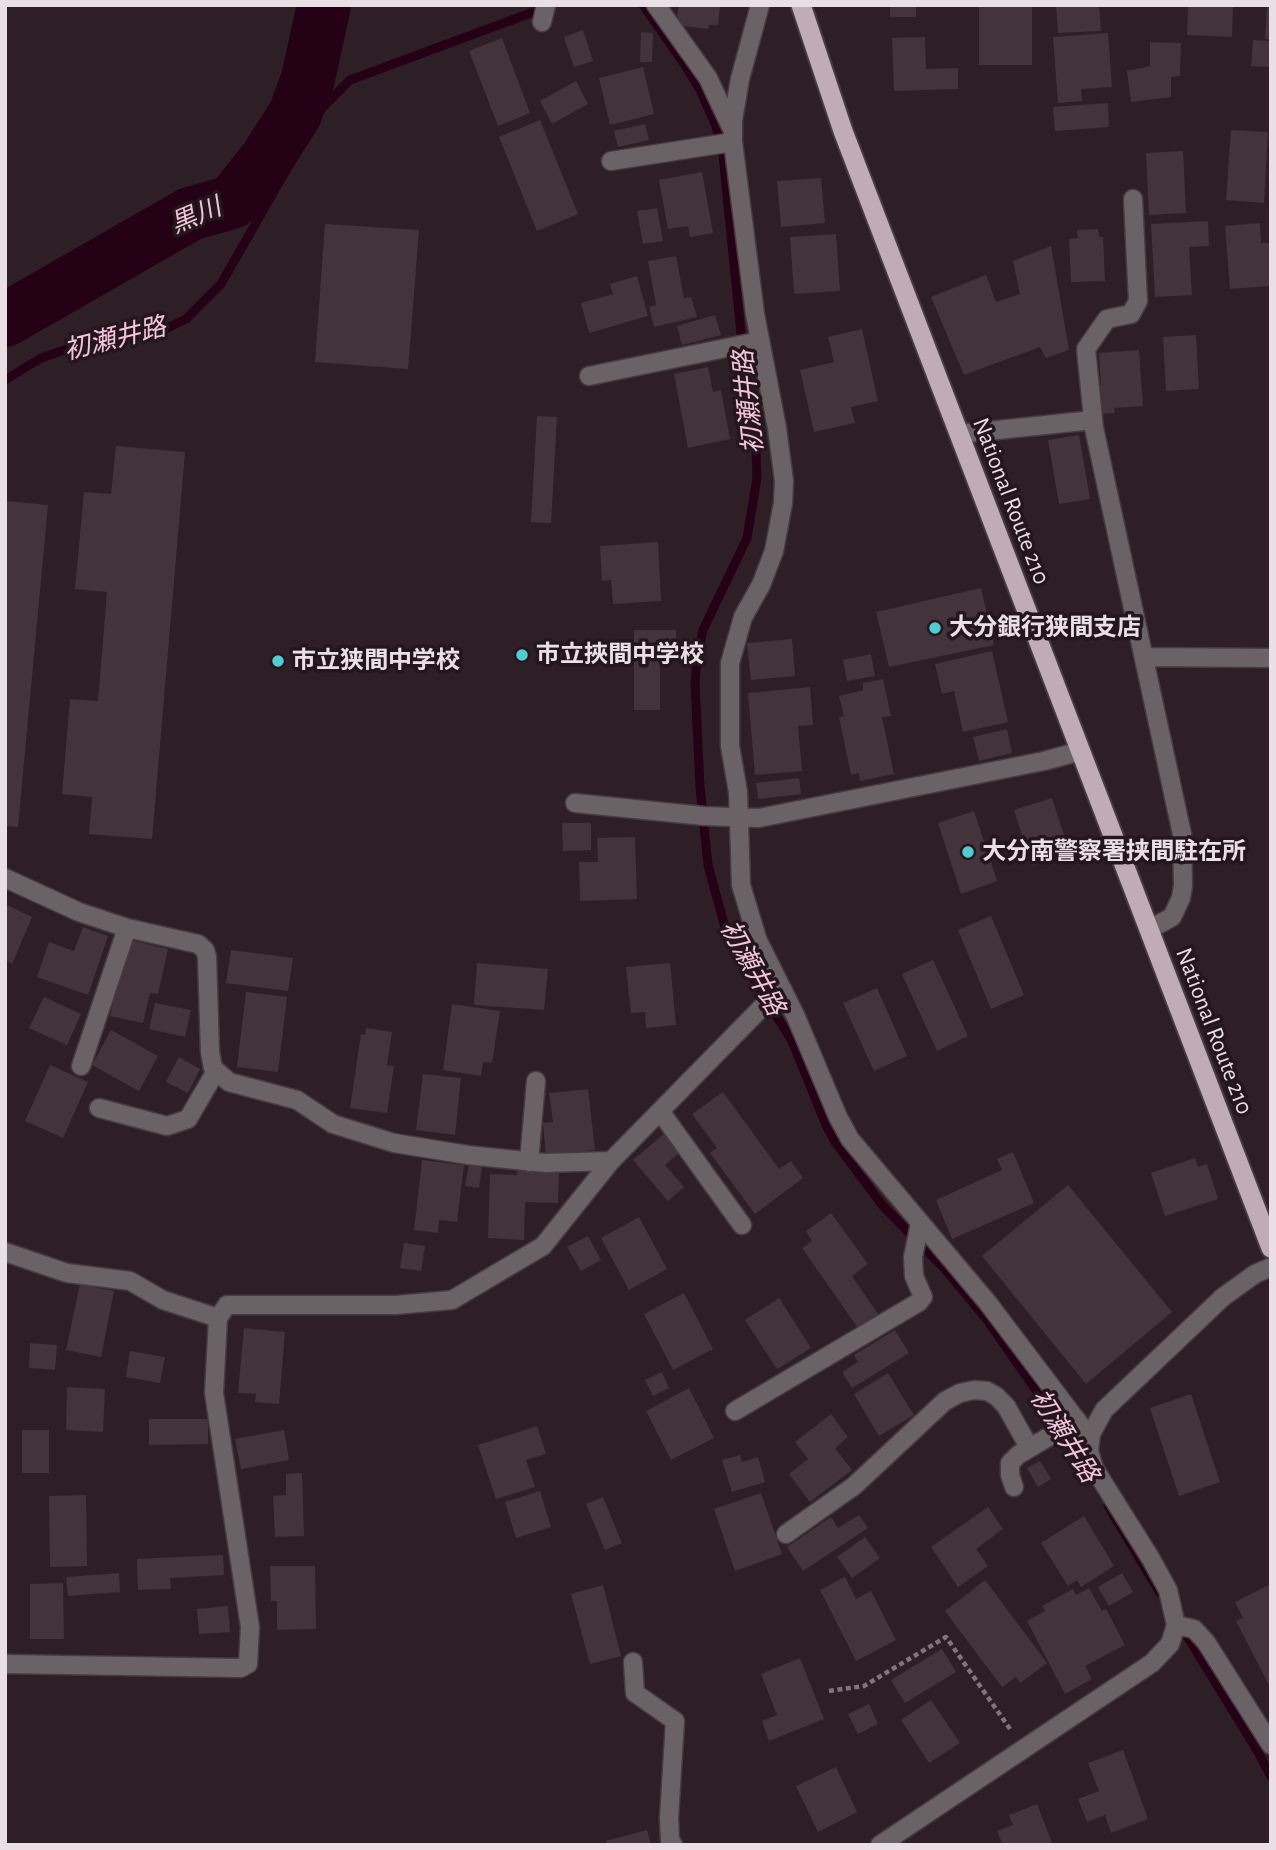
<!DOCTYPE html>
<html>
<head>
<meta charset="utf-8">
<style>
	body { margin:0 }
	#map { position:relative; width:1276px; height:1850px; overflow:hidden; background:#2e1f27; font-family:"Alegreya Sans",sans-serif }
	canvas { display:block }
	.frame { position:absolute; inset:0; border:7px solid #eadfe4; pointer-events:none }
</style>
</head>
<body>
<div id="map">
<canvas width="1276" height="1850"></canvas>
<div class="frame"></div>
</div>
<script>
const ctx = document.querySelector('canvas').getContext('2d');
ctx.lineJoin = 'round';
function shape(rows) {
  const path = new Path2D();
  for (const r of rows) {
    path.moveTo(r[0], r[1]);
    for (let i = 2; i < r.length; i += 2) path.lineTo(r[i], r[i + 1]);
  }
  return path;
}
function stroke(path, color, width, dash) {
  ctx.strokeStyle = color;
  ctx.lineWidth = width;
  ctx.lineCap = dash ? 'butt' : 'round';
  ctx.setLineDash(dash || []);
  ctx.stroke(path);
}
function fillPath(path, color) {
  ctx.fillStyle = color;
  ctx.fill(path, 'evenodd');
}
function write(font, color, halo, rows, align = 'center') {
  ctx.font = font + ' "Alegreya Sans","Noto Sans JP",sans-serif';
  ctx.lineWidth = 7;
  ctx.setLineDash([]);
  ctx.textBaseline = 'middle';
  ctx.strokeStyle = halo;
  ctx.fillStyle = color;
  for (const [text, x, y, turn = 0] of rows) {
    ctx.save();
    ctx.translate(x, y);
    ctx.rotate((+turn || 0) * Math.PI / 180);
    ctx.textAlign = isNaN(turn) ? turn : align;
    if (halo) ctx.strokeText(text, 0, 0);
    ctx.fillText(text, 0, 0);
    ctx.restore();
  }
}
const stream = shape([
	[643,5,684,64,700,90,716,126,723,155,745,373,756,451,757,478,747,538,703,630,697,658,695,684,700,787,708,865,724,924,744,964,792,1041,826,1125,835,1142,883,1206,944,1268,987,1320,1054,1416,1090,1476],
	[5,380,41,358,73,347,165,329,186,319,221,284,321,109,350,80,547,7],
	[1108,1506,1160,1593],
	[1182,1628,1258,1752,1271,1777]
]);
const river = shape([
	[5,320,190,214,232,202,267,158,295,114,308,79,324,5]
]);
const building = shape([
	[679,5,720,5,718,25,709,25,708,29,676,25],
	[890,5,916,5,916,17,890,17],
	[979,5,1032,5,1032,65,979,65],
	[1056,5,1099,5,1101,31,1058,33],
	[1188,5,1233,5,1232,37,1187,35],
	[1267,5,1271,5,1271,39,1265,39],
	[583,30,593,61,574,67,564,37],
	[641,32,653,33,652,62,640,62],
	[1108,33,1112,87,1081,89,1082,101,1058,103,1053,37],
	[925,37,926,69,958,68,958,89,894,91,892,38],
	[502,38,530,113,498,126,469,51],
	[1253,40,1271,41,1271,67,1251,66],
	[1150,42,1181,43,1180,76,1171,77,1171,97,1131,102,1127,71,1150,66],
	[643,67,654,114,610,125,599,78],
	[576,81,588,104,552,124,540,101],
	[1108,103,1109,127,1055,131,1053,107],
	[540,120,578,214,537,231,499,137],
	[645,124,649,140,618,147,614,131],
	[1231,130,1268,132,1264,203,1226,200],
	[1183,151,1186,213,1149,215,1146,153],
	[702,172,713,233,690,237,688,226,668,229,659,180],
	[821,178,825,223,781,227,777,181],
	[657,208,663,241,643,244,637,211],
	[1208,221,1209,246,1189,247,1192,295,1155,297,1151,224],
	[1260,223,1261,243,1271,243,1271,286,1230,289,1225,226],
	[325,224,419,230,408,369,315,362],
	[1098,229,1099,237,1103,237,1105,281,1071,282,1069,239,1078,238,1077,230],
	[836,234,840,291,794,294,790,237],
	[1051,246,1069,350,1046,358,1040,347,964,375,931,297,986,275,996,302,1020,294,1013,261],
	[676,256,684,298,691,297,697,317,654,327,649,307,656,305,648,261],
	[637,276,648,316,589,333,581,303,613,294,610,284],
	[715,315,721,335,682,345,677,326],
	[862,329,878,401,851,407,855,423,814,432,800,370,834,362,828,337],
	[1196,335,1199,389,1166,391,1163,337],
	[1139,350,1143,406,1114,408,1115,413,1096,414,1094,386,1101,385,1099,353],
	[708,367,713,392,721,390,730,439,688,448,674,374],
	[537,416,557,417,551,523,531,522],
	[1079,435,1090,499,1059,504,1048,440],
	[116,446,185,452,152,839,89,834,92,797,62,794,70,699,98,701,107,592,75,589,84,492,111,494],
	[5,501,48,505,18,827,5,826],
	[658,542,661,601,613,604,611,580,602,581,600,546],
	[981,588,994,645,889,667,876,612],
	[634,630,676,630,676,654,660,655,660,710,634,710],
	[792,639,795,676,751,680,747,643],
	[992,651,1008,722,963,732,954,691,942,694,935,664],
	[871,654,875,676,847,681,843,660],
	[883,679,891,716,882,717,894,774,860,781,859,773,851,775,839,717,844,716,839,696,863,690,863,683],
	[810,687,813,725,798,726,802,771,755,775,748,693],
	[1007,729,1012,753,979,761,973,737],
	[799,778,801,794,758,799,756,783],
	[1052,798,1070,854,1032,866,1014,810],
	[974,811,997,881,961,894,938,823],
	[562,823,591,823,591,850,563,851],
	[635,837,637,899,580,901,579,862,598,862,597,838],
	[5,904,32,917,12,964,5,960],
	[991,916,1024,995,991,1009,958,930],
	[83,927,108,936,88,995,37,977,49,942,74,951],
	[127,939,168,949,158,994,150,993,143,1023,110,1016],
	[231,950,293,958,288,991,226,983],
	[933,960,968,1036,937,1051,902,974],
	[477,963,548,969,544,1010,474,1005],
	[670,963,676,1025,646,1028,645,1012,631,1013,626,967],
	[877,988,907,1056,874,1071,843,1003],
	[246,992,287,997,278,1072,237,1067],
	[44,997,81,1014,67,1045,29,1028],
	[155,1003,191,1010,185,1037,149,1029],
	[452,1004,500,1011,492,1063,483,1062,481,1076,443,1070],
	[366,1028,392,1032,387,1065,394,1066,387,1113,350,1108,361,1034,365,1035],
	[111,1030,158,1056,139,1091,92,1065],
	[179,1057,200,1069,188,1093,166,1082],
	[50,1065,88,1082,63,1138,25,1121],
	[423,1074,461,1078,455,1135,416,1130],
	[588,1089,595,1150,546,1156,543,1123,553,1122,549,1093],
	[723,1092,779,1169,791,1161,803,1178,755,1214,710,1153,717,1148,692,1114],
	[665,1133,680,1152,665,1165,684,1187,668,1201,633,1160],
	[1013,1152,1034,1203,952,1239,936,1200,1002,1170,997,1159],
	[1195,1158,1198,1167,1207,1164,1218,1199,1165,1216,1151,1173],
	[422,1160,464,1165,457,1222,439,1220,438,1233,414,1230],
	[469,1165,482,1167,479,1188,465,1186],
	[517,1169,559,1170,558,1203,525,1202,524,1240,488,1238,490,1174,517,1175],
	[1068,1185,1172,1312,1086,1384,982,1256],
	[831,1213,868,1264,852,1276,878,1314,858,1328,802,1248,812,1241,806,1231],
	[639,1217,667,1269,629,1290,601,1238],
	[588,1236,601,1260,581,1271,567,1247],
	[404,1243,425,1246,421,1271,400,1268],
	[80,1284,114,1291,101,1357,66,1350],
	[684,1293,713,1349,673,1370,644,1314],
	[779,1298,811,1348,777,1369,745,1320],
	[244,1328,285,1332,279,1404,255,1402,256,1394,238,1393],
	[895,1330,909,1353,852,1388,842,1372,858,1362,854,1355],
	[30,1343,57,1345,55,1370,29,1368],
	[130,1351,165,1357,160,1383,126,1377],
	[662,1372,669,1388,653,1396,645,1380],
	[888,1373,914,1415,879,1436,854,1394],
	[67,1387,105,1389,103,1432,66,1430],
	[689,1388,714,1438,671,1460,646,1411],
	[1191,1394,1220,1482,1179,1496,1150,1408],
	[831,1414,848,1437,835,1448,852,1470,810,1502,789,1474,808,1459,795,1442],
	[149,1419,208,1419,208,1444,149,1445],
	[537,1426,546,1454,526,1460,535,1487,496,1499,478,1445],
	[22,1430,49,1430,49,1473,22,1473],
	[284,1430,289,1460,241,1469,235,1439],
	[740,1455,742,1462,758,1457,765,1482,732,1492,722,1460],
	[1040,1461,1051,1479,1038,1487,1027,1468],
	[302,1473,304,1536,275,1537,273,1496,286,1495,286,1474],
	[540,1491,551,1527,516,1538,505,1502],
	[761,1493,782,1554,735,1571,714,1509],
	[86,1495,87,1566,50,1567,49,1496],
	[603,1497,622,1543,605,1550,586,1504],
	[988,1507,1003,1529,976,1549,988,1566,958,1587,931,1547],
	[859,1515,868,1528,803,1571,787,1547,831,1517,838,1528],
	[1084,1516,1114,1566,1081,1587,1077,1580,1068,1586,1041,1543],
	[865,1537,880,1558,852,1578,837,1557],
	[223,1555,224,1575,170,1578,171,1589,138,1590,137,1559],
	[270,1566,315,1566,316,1629,277,1630,277,1601,271,1601],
	[119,1573,120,1592,68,1596,66,1577],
	[1122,1573,1133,1592,1109,1606,1098,1587],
	[845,1577,856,1599,871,1591,896,1640,856,1661,820,1590],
	[985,1580,1047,1663,1020,1683,1016,1677,1002,1687,945,1611],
	[63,1583,64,1639,30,1639,30,1584],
	[1271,1584,1271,1689,1236,1621,1243,1618,1235,1602],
	[603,1585,621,1656,590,1664,571,1594],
	[1089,1588,1102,1611,1106,1609,1125,1645,1085,1666,1092,1679,1065,1694,1027,1621,1045,1611,1042,1606,1073,1589,1076,1595],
	[228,1606,230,1632,199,1634,197,1609],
	[942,1649,956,1672,905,1703,891,1680],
	[800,1658,824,1719,769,1741,762,1721,777,1715,761,1674],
	[931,1700,960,1743,929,1763,901,1720],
	[869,1704,878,1724,858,1734,848,1714],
	[1123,1750,1148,1819,1111,1833,1105,1815,1087,1822,1078,1799,1099,1791,1088,1763],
	[836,1767,857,1812,818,1832,796,1786],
	[1037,1804,1053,1845,1003,1845,997,1831,1013,1825,1009,1815],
	[647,1830,651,1845,607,1845,606,1841]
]);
const path = shape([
	[829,1691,864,1686,946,1637,1010,1729]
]);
const minor = shape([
	[656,5,708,78,732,129],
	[760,5,740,79,733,120,733,142,755,314,777,428,784,481,783,503,774,551,761,585,743,617,730,663,730,746,738,792,741,885,758,941,796,1017,838,1117,850,1139,988,1303,1090,1438],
	[542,22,546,5],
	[611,161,733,142],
	[1133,199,1138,301,1131,314,1107,319,1086,349,1094,428,1182,834,1183,886,1181,898,1172,917,1150,929],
	[589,376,760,341],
	[959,434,1093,420],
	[1144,657,1271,658],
	[575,803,704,816,759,818,1044,761,1081,751],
	[5,878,79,912,127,928,198,944,205,950,207,957,210,1052,213,1068,229,1082,297,1100,333,1124,394,1143,468,1155,545,1163,611,1161],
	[81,1066,127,928],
	[99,1108,167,1126,188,1119,216,1071],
	[660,1111,742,1225],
	[529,1162,536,1081],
	[5,1252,67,1273,130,1281,163,1300,218,1318],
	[735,1411,919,1302,923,1297,914,1276,913,1257,920,1223],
	[1014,1487,1010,1475,1010,1463,1018,1455,1077,1420],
	[786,1534,854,1486,945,1401,960,1393,974,1390,987,1391,996,1396,1006,1406,1029,1447],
	[1176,1625,1194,1629,1206,1642,1271,1745],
	[633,1662,635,1693,675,1721,669,1818,670,1840,673,1845],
	[5,1664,241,1668,248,1664,250,1627,214,1393,218,1318,227,1305,396,1305,452,1300,543,1246,611,1161,770,999,783,990],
	[880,1845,1152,1663,1170,1644,1176,1625,1168,1590,1151,1559,1094,1468,1089,1451,1091,1434,1104,1410,1223,1297,1255,1274,1271,1267]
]);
const trunk = shape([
	[801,5,843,131,1271,1248]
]);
const markers = [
	[935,628,7,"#52ccd0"],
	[522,655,7,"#52ccd0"],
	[278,661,7,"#52ccd0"],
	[968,852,7,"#52ccd0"]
];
const streetNames = [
	["National Route 210",1011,501,69],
	["National Route 210",1214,1031,69]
];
const poiNames = [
	["大分銀行狭間支店",949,628],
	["市立挾間中学校",536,655],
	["市立狭間中学校",292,661],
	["大分南警察署挟間駐在所",982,852]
];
const waterNames = [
	["黒川",196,216,-23],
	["初瀬井路",115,339,-14],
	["初瀬井路",749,402,-96],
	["初瀬井路",752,968,61],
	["初瀬井路",1064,1436,58]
];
stroke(stream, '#250116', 9);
stroke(river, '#250116', 54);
fillPath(building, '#43333b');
stroke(minor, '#483a41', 21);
stroke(trunk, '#483a41', 23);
stroke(path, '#81747a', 4.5, [5, 3.5]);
stroke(minor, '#6b6266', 18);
stroke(trunk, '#c0acb5', 19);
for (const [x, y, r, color] of markers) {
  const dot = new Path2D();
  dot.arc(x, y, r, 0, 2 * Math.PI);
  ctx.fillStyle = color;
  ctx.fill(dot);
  stroke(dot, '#24161d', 2.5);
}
write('24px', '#eadfe4', '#24161d', streetNames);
write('bold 24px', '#eadfe4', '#24161d', poiNames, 'left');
write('italic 26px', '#f3c5db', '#24161d', waterNames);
</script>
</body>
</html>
